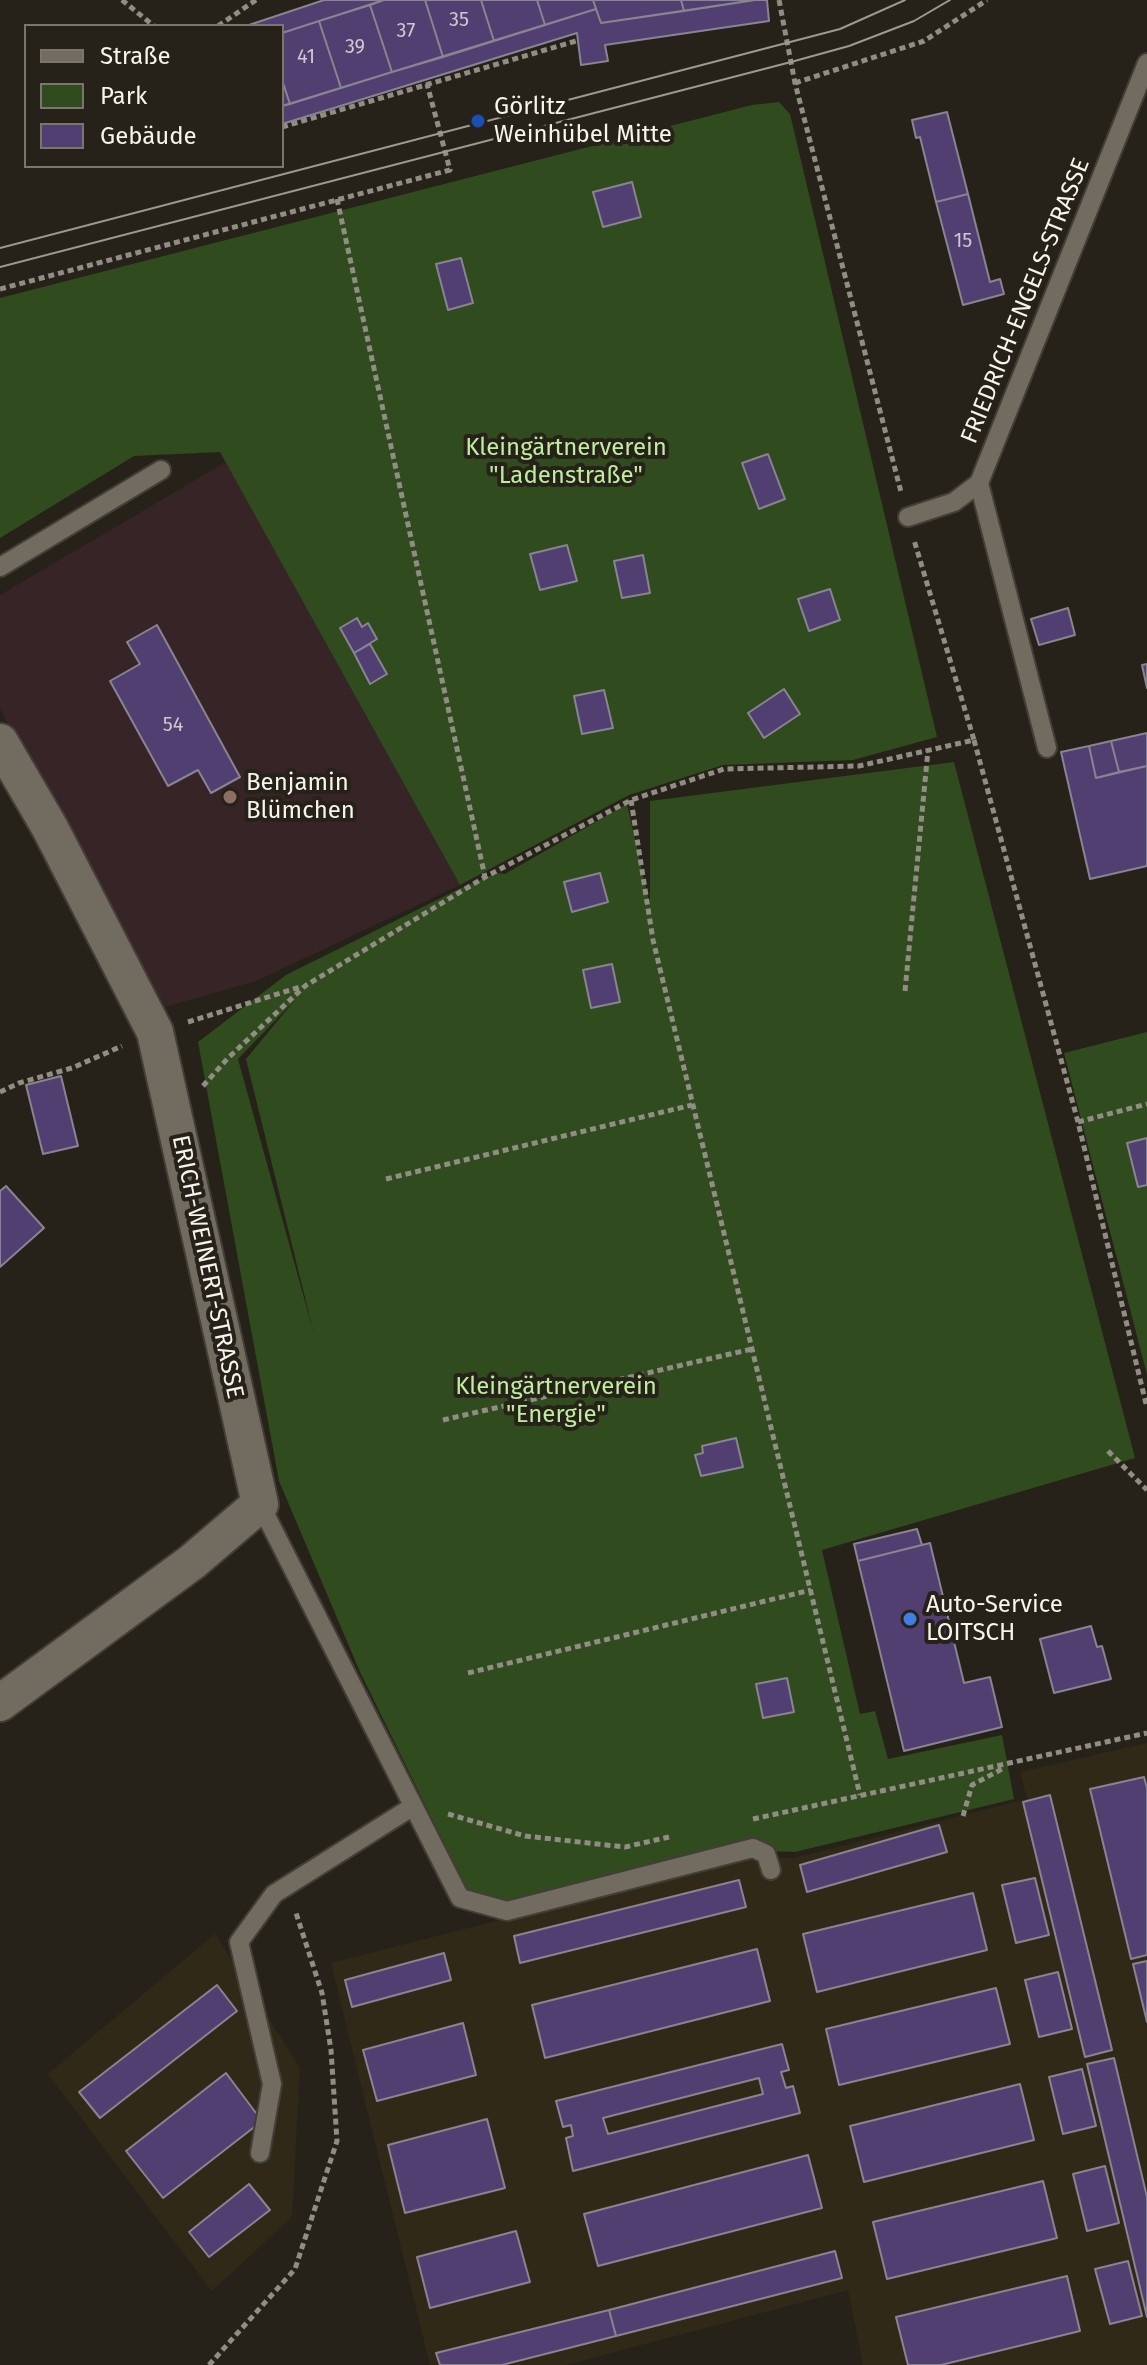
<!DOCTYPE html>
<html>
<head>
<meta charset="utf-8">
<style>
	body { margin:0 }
	#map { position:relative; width:1147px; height:2365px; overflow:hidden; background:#272219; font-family:"Fira Sans",sans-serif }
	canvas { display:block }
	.legend { position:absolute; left:24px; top:24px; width:260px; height:144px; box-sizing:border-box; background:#272219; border:2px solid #7a766e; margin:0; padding:10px 14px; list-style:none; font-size:24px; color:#f7f4ed }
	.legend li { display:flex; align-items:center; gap:16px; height:40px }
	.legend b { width:40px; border:2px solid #7a766e }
</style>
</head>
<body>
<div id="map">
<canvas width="1147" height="2365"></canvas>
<ul class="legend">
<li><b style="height:10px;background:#716b60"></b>Straße</li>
<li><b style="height:22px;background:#304b1d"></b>Park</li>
<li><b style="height:22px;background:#523f72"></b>Gebäude</li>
</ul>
</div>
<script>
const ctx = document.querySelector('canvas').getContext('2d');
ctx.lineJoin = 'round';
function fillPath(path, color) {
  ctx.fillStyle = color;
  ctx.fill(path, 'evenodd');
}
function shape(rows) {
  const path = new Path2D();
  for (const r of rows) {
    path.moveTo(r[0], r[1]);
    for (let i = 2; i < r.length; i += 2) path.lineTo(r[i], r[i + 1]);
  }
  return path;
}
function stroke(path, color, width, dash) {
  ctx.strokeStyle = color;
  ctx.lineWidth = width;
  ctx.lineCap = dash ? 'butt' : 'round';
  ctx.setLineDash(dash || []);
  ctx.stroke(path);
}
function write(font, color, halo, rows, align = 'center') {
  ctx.font = font + ' "Fira Sans",sans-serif';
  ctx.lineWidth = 8;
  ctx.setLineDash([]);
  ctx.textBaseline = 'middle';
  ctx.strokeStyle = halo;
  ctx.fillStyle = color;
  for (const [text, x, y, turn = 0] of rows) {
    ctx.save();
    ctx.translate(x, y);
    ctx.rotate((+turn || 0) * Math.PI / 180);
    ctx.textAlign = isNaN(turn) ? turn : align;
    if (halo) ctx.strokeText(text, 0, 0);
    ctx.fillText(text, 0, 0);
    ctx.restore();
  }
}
const industrial = shape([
	[1147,1743,1147,2365,863,2365,848,2290,566,2365,430,2365,331,1963,743,1858,794,1858,1027,1799,1020,1772],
	[215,1934,300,2068,292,2217,212,2291,48,2074]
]);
const education = shape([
	[226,462,460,885,256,981,165,1007,0,709,0,595]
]);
const green = shape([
	[779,102,790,114,937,737,853,760,723,765,629,795,460,885,220,452,134,456,0,538,0,298,752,105],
	[954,762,1135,1458,822,1550,860,1714,875,1711,888,1759,1002,1735,1014,1799,795,1852,768,1851,507,1903,467,1890,360,1672,279,1481,198,1042,286,975,459,889,497,873,505,874,627,804,650,906,650,801],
	[294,1001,246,1059,314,1334,238,1059],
	[1147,1032,1147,1375,1064,1053]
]);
const building = shape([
	[324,0,384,0,282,33,282,26,246,26,324,0],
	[384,0,425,0,443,57,392,72,370,5,384,0],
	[425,0,481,0,494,41,443,57,425,0],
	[481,0,537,0,545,25,494,41,481,0],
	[537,0,593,0,596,9,545,25,537,0],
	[593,0,681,0,684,11,601,23,593,0],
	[681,0,755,0,684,11,681,0],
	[755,0,767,0,769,21,605,45,608,61,581,65,577,33,282,124,282,106,596,9,601,23,755,0],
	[370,5,392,72,341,88,319,21,370,5],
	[319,21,341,88,290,104,282,80,282,33,319,21],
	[282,80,290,104,282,106,282,80],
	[947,112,968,194,936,202,920,137,916,138,912,120,947,112],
	[632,182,641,217,603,227,593,192,632,182],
	[968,194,990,282,1000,279,1004,294,963,305,936,202,968,194],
	[461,258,473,303,448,310,436,264,461,258],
	[768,454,785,499,759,509,742,463,768,454],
	[567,545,577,581,540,590,530,554,567,545],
	[643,555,650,593,622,598,614,561,643,555],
	[830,589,840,620,809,631,798,599,830,589],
	[1068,608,1075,635,1039,645,1031,619,1068,608],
	[357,618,362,627,368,623,377,639,354,653,340,628,357,618],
	[157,625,240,777,211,793,198,770,168,786,110,681,140,664,127,642,157,625],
	[370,644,387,674,370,684,354,653,370,644],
	[1147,664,1147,688,1142,665,1147,664],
	[784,689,800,714,764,738,748,713,784,689],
	[604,690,613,728,582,734,574,696,604,690],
	[1147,733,1147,766,1119,772,1111,741,1147,733],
	[1111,741,1119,772,1096,778,1089,746,1111,741],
	[1089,746,1096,778,1147,766,1147,866,1090,879,1061,752,1089,746],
	[600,873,608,902,572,912,564,882,600,873],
	[612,964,620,1002,591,1008,583,970,612,964],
	[61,1076,78,1146,43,1154,26,1085,61,1076],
	[1147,1138,1147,1185,1138,1187,1127,1143,1147,1138],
	[6,1186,44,1228,0,1267,0,1191,6,1186],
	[736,1438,743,1467,701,1476,695,1455,703,1453,702,1446,736,1438],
	[917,1529,922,1545,858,1561,854,1544,917,1529],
	[930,1543,964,1683,990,1677,1002,1727,904,1751,858,1561,930,1543],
	[1091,1626,1097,1647,1102,1646,1111,1679,1054,1693,1040,1639,1091,1626],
	[787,1678,794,1712,763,1718,756,1684,787,1678],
	[1144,1777,1147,1788,1147,1955,1131,1959,1090,1789,1144,1777],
	[1050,1795,1112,2050,1085,2057,1023,1802,1050,1795],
	[939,1825,947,1852,807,1892,800,1865,939,1825],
	[1035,1878,1049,1935,1016,1943,1002,1885,1035,1878],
	[739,1880,746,1907,520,1963,514,1936,739,1880],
	[973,1893,987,1950,817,1992,803,1934,973,1893],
	[757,1949,770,2001,545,2058,532,2005,757,1949],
	[444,1953,451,1980,352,2007,345,1980,444,1953],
	[1147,1961,1147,2022,1133,1964,1147,1961],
	[1058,1972,1072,2029,1039,2037,1025,1980,1058,1972],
	[217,1985,237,2011,100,2118,79,2092,217,1985],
	[996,1988,1010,2044,839,2085,826,2029,996,1988],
	[463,2023,476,2075,377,2101,363,2050,463,2023],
	[782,2044,789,2070,781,2072,786,2088,793,2086,800,2113,573,2171,566,2138,573,2136,571,2125,563,2127,556,2101,782,2044],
	[759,2078,763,2094,608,2134,603,2118,759,2078],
	[1114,2058,1147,2197,1147,2317,1087,2064,1114,2058],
	[1082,2069,1096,2126,1063,2134,1049,2077,1082,2069],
	[226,2073,262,2121,163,2198,126,2151,226,2073],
	[1020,2084,1034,2140,864,2182,850,2126,1020,2084],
	[487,2119,505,2188,405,2213,388,2145,487,2119],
	[808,2155,822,2208,598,2266,584,2214,808,2155],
	[1105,2166,1119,2223,1087,2231,1073,2174,1105,2166],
	[1043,2181,1057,2238,887,2279,873,2222,1043,2181],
	[249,2184,270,2210,209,2257,189,2232,249,2184],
	[516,2231,530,2282,430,2308,417,2257,516,2231],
	[835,2251,842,2278,616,2336,609,2310,835,2251],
	[1128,2261,1142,2316,1110,2324,1095,2269,1128,2261],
	[1067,2276,1080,2331,941,2365,908,2365,896,2317,1067,2276],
	[609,2310,616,2336,502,2365,440,2365,436,2353,609,2310]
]);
const path = shape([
	[122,0,154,26],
	[779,0,795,83,901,492],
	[218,26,256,0],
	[795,83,924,41,987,0],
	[282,127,576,41],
	[337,199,485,877],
	[0,289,450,170,427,84],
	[974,740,1078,1122,1147,1408],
	[631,800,653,940,860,1795],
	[905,991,928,750],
	[188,1022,300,987],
	[203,1086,228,1058,305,986,485,877,631,800,724,769,859,766,974,740,914,540],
	[0,1092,19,1083,72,1068,122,1046],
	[1078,1122,1147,1104],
	[386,1179,692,1105],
	[443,1420,752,1349],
	[1108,1451,1147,1490],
	[468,1673,811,1590],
	[448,1814,525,1836,625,1847,669,1837],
	[963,1816,972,1785,1002,1769],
	[753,1819,1147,1733],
	[209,2365,295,2269,337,2141,331,2050,322,1993,296,1913]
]);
const lane = shape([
	[979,483,1047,748],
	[908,517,954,502,979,483,1147,63],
	[0,567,161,470],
	[260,1504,460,1898,507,1911,753,1848,766,1854,771,1870],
	[260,2153,272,2084,239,1942,274,1894,412,1807]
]);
const street = shape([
	[0,742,50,828,155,1032,260,1504,192,1562,0,1703]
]);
const tram = shape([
	[0,248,840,29,905,0],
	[0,267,791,62,849,46,914,21,950,0]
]);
const markers = [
	[478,121,8,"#1a4fb4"],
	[230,797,8,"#8d6e63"],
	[910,1619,8,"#3f7fe0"]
];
const numberNames = [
	["35",459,20],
	["37",406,31],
	["39",355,47],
	["41",306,57],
	["15",963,241],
	["54",173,725]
];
const poiNames = [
	["Görlitz",494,107],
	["Weinhübel Mitte",494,135],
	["Benjamin",246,783],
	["Blümchen",246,811],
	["Auto-Service",926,1605],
	["LOITSCH",926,1633]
];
const streetNames = [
	["FRIEDRICH-ENGELS-STRASSE",1026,301,-68],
	["ERICH-WEINERT-STRASSE",207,1267,78]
];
const parkNames = [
	["Kleingärtnerverein",566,448],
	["\"Ladenstraße\"",566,476],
	["Kleingärtnerverein",556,1387],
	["\"Energie\"",556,1415]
];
fillPath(industrial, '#302918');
fillPath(education, '#372427');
fillPath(green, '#304b1d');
fillPath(building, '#523f72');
stroke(building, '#888490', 2);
stroke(lane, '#433e37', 22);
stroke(street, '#433e37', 40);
stroke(path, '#918d85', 5, [6, 4]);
stroke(lane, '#716b60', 18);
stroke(street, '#716b60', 36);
stroke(tram, '#9d9991', 2);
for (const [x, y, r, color] of markers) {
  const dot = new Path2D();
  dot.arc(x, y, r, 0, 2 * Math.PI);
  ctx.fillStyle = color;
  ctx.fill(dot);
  stroke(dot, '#272219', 3);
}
write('20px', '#cec7ce', null, numberNames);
write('24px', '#f7f4ed', '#272219', poiNames, 'left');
write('24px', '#f7f4ed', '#272219', streetNames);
write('24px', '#bded9f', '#272219', parkNames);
</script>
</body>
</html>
